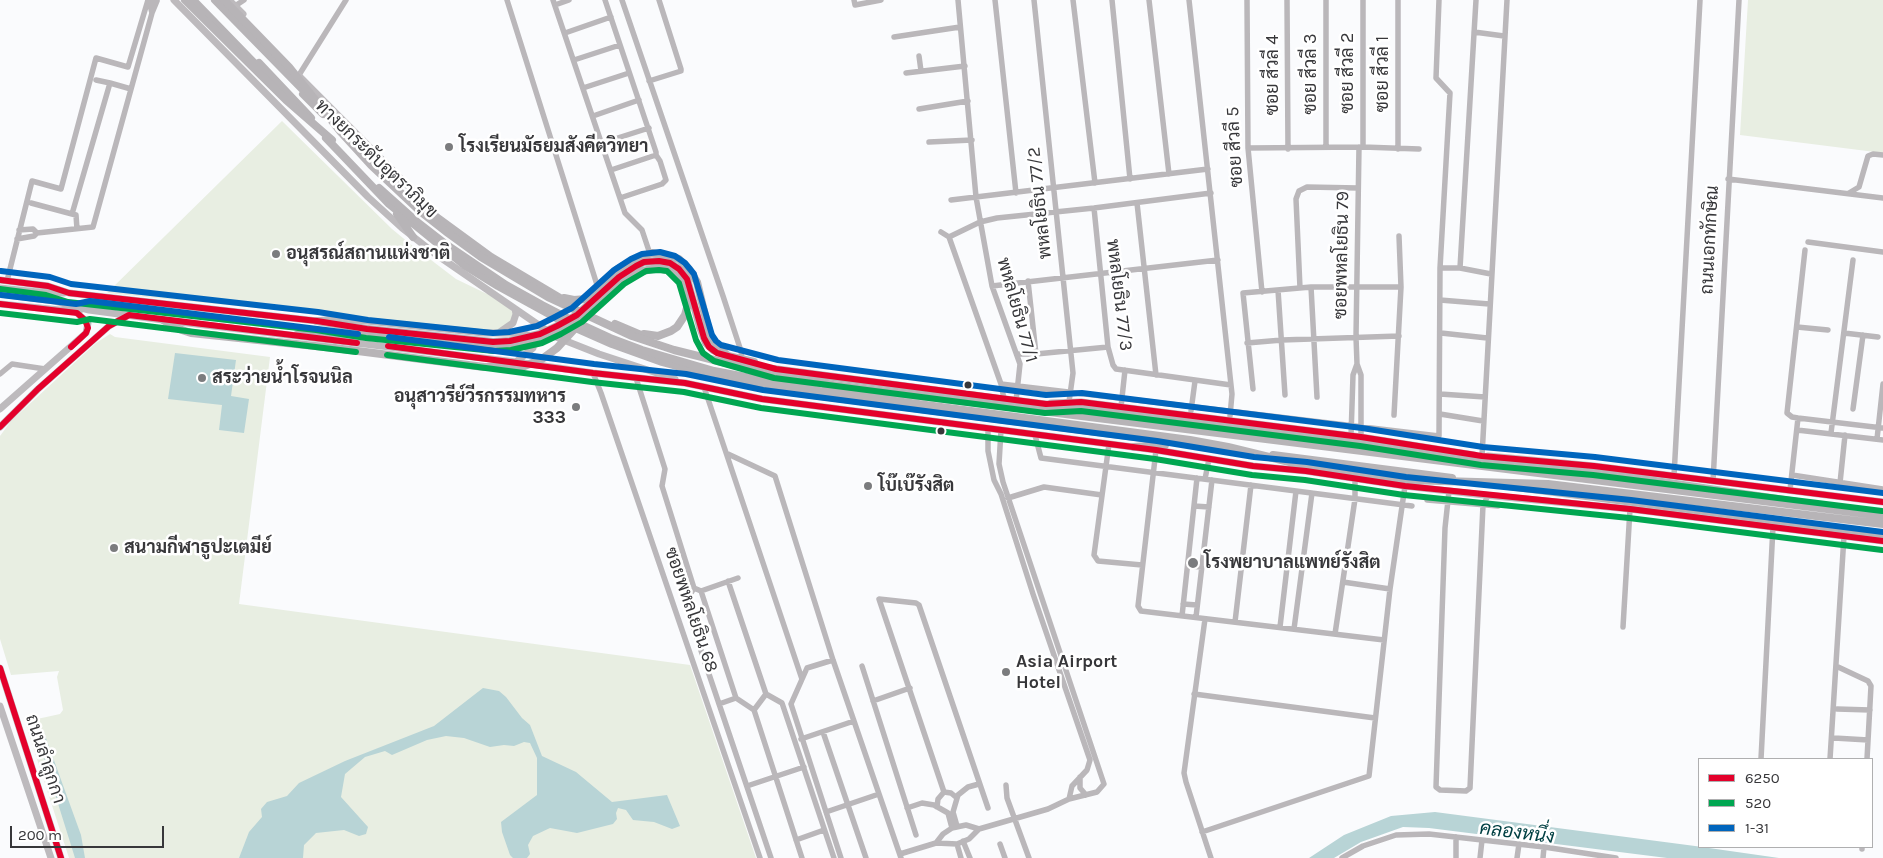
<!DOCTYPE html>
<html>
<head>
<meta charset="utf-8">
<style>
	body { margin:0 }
	#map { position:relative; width:1883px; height:858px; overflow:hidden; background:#fafbfd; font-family:Karla,sans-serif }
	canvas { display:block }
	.legend { position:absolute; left:1698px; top:758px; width:175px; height:90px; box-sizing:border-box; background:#fff; border:1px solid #afafb0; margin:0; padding:6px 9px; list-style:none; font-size:15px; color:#37373a }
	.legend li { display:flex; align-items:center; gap:10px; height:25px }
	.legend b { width:25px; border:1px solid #afafb0 }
	.scale { position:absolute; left:10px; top:826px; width:154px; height:22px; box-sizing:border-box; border:2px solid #37373a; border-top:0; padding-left:6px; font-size:15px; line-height:18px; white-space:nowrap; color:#37373a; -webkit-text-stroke:4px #fff; paint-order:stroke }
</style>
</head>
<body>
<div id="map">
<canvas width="1883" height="858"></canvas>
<ul class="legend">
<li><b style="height:6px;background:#e4002b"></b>6250</li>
<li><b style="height:6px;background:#00a651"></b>520</li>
<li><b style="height:6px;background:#0065bd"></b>1-31</li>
</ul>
<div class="scale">200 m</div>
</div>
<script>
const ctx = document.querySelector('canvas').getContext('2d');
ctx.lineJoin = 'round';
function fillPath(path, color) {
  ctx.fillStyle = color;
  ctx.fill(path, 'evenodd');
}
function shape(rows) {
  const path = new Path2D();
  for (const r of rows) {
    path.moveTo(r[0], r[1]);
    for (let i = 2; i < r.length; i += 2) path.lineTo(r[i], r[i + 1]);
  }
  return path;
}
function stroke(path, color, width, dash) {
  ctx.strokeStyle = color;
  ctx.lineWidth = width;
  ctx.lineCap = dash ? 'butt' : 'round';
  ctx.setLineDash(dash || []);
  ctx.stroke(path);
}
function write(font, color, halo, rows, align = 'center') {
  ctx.font = font + ' Karla,Sarabun,sans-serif';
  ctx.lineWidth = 5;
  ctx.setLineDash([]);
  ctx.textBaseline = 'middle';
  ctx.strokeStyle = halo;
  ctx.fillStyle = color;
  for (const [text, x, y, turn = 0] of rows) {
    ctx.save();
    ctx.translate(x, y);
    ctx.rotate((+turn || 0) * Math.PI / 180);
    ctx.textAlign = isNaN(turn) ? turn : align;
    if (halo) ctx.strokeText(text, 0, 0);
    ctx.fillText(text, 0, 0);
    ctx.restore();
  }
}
const green = shape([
	[1748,0,1883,0,1883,153,1740,135],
	[282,121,392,229,414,247,456,279,485,293,500,298,515,315,508,327,495,332,107,293],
	[110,334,115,337,270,357,239,604,690,665,756,858,69,858,26,725,28,721,60,714,63,710,57,677,59,671,11,675,0,639,0,436,11,421,96,343]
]);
const water = shape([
	[175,353,236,360,231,396,249,399,244,433,219,430,222,405,168,399],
	[483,688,499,691,506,697,522,718,530,725,542,756,576,772,612,802,667,795,680,826,672,829,654,822,633,820,626,810,618,808,616,813,617,819,613,824,577,833,550,828,533,836,528,845,530,854,527,858,513,858,510,855,502,832,501,822,537,795,537,758,530,743,524,742,514,746,504,745,490,747,464,738,446,736,427,740,392,755,385,751,365,757,345,774,341,797,368,827,366,834,359,836,344,830,316,833,304,845,303,858,239,858,249,832,262,817,261,809,267,802,287,796,299,783,345,761,434,726],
	[43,730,81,835,85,858,75,858,36,733],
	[1435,812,1695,846,1779,858,1667,858,1429,828,1403,827,1361,842,1334,858,1309,858,1344,835,1391,816]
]);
const minor = shape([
	[153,0,151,9,152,13,157,1],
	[507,0,598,288],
	[553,0,625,213,642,230,650,254],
	[605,0,656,152,656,155,660,161,666,180,662,184,620,198],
	[622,0,723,296,741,351,742,359],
	[854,0,855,5,881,0],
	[958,0,976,197,992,286,1020,364,1016,401],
	[995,0,1016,193],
	[1034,0,1073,373,1069,402],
	[1073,0,1095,183],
	[1112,0,1130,179],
	[1149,0,1169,174],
	[1189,0,1232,394,1230,416],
	[1247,0,1248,148,1262,292],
	[1287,0,1288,149],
	[1326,0,1326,147],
	[1363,0,1363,147],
	[555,5,569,0],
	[235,6,244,0],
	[1474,32,1504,36],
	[565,33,611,17],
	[894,37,960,27],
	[919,56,921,71],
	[574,60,620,45],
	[906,73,965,66],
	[299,75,346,0],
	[96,80,110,83],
	[649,81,681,71,681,69,659,0],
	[583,88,629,73],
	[919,109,968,101],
	[593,116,639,100],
	[929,142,972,140],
	[602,143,649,128],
	[1359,147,1356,337,1357,364,1361,375,1361,437],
	[1248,148,1363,147,1419,149],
	[1398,149,1398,0],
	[611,170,656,155],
	[1728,179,1883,198],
	[1849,193,1859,187,1868,156,1873,154,1883,155],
	[951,200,1208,169],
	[31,203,72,214],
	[1137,203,1156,375],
	[1094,208,1108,347,1113,365,1116,369,1231,385],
	[77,229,76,215,72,214,110,83,131,89],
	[19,230,33,229,37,233],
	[941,232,949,237],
	[17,239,34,236,37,233,93,227,152,13],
	[1808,242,1883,252],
	[1805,250,1787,413,1792,417,1798,418,1883,428],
	[1440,268,1460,268,1491,274],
	[1460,268,1476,0],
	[7,281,32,181,61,189,96,58,128,67,148,0],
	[1028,281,1036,354],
	[992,286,1218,260],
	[1311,287,1317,397],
	[1300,288,1296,199,1299,191,1307,187,1358,188],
	[1278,290,1285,395],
	[1440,300,1489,304],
	[1797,327,1828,330],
	[1441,333,1487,338],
	[1844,333,1878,337],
	[1247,343,1282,340,1399,336],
	[1017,354,1036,354,1108,347],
	[593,373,601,393,760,858],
	[0,374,12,364,45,369],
	[636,378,665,469,662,486,694,588],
	[1001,384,1439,436,1440,268,1450,93,1436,78,1439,0],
	[704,387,802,679],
	[1253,389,1243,293,1311,287,1401,287],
	[1440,394,1485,397],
	[1004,399,1001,384,949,237,980,222,997,218,1094,208,1211,193],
	[1121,407,1125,370],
	[1853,409,1863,335],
	[1191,411,1195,381],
	[1440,414,1483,421],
	[1394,415,1401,287,1399,236],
	[988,429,988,451,994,480,1001,494,1033,594,1090,760,1087,770,1072,786,1069,799],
	[1797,430,1883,440],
	[1831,433,1853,260],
	[1035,435,1041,458,1412,506],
	[1351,436,1353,375,1357,364],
	[1877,439,1883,384],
	[1109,444,1094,555,1098,561,1142,565],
	[1156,450,1138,606,1141,611,1384,640],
	[728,454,775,476,833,660,901,858],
	[1482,456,1507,0],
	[1792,475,1883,489],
	[1674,476,1700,0],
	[1205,479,1209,459],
	[1713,481,1739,0],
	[1840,483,1845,435],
	[1790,490,1798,418],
	[1449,491,1445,528,1436,787,1440,790,1466,791,1470,788,1483,505,1488,496],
	[1008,498,1044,487,1102,495],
	[1427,500,1498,506],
	[1194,506,1209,507],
	[1188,566,1202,567],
	[728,581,766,694],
	[1343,582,1390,589],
	[694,588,685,603,771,858],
	[694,588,701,591,736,698],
	[701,591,738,578],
	[1183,604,1197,605],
	[1182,616,1197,478],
	[1196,617,1212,480],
	[1205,619,1184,773,1186,782,1211,858],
	[1235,622,1251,485],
	[1280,627,1296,491],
	[1623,627,1630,509],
	[1294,629,1312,493],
	[1335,634,1355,499,1355,479],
	[833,660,807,668,791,704,841,858],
	[862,666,916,835],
	[1836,666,1868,681,1871,686,1867,759],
	[1194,694,1375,718],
	[873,701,910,688],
	[719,704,736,698,754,710,802,858],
	[1837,709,1870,710],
	[754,710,766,694,782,703,834,858],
	[823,732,866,858],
	[1834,738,1868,740],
	[801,739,854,721],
	[1761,759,1773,527],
	[1830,759,1844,536],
	[1080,777,1080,788,1086,795],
	[1006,785,1007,798,1029,858],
	[747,786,804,767],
	[944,792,879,599,916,603,919,605,988,808],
	[937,807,938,799,944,792,951,793,957,798],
	[907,808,922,803,934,805,948,813,952,828],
	[826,812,879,794],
	[957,826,953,812,958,795,968,787,979,784],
	[1202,832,1369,776,1390,589,1405,486],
	[796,840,824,830],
	[963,841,970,858],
	[936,843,943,834,952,828,966,825,979,829],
	[957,844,961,858],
	[1000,844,1005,858],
	[1862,849,1862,847],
	[900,854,936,843,957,844,969,839,979,829,1048,809,1069,799,1097,792,1104,784,1003,482,999,464,1001,430],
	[1342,858,1363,846,1396,835,1429,834,1544,847,1616,858],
	[1456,858,1456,837],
	[1480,858,1482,840],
	[1517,858,1519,844],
	[1543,858,1544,847]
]);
const major = shape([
	[174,0,368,197,402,228,434,253,556,337,599,354,675,379],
	[229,0,243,14],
	[299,76,434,212],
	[0,280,48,286,69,293,317,321,333,319,357,320,484,333,519,333,532,336,534,339,533,348,516,362],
	[0,288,47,293,64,293],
	[0,294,55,301,89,310,163,320,516,362,593,373,685,383,762,399,1156,450,1253,466,1306,471,1405,486,1484,495,1630,509,1883,541],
	[0,304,79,312],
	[500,332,513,323,516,314,515,309],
	[1051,403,1081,402,1361,437,1474,455],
	[0,409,86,333,88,323,77,313],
	[0,427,38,389,109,326,129,315],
	[1488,456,1594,466,1883,502],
	[0,668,61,858],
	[0,706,51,858]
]);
const highway = shape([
	[193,0,261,70],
	[215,0,308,95],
	[259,63,311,118],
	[303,94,323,114],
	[326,138,389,204,464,265,498,286,569,325,612,344,662,362,717,377,790,392,1212,447],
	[356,144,398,185],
	[409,197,491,257,570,304],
	[397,214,413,237],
	[564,298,574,300,586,299,618,269,635,259,652,253,679,259,689,269,697,282,709,332,716,345,728,356],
	[590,312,622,282,638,272,657,268,667,270,679,278,686,291,688,304,685,315,677,327,671,331,658,336,644,334],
	[163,320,179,329,191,333,334,348],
	[317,321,367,329],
	[615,324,648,338],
	[700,327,706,343,713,350,728,356,754,362],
	[297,335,325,333,366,336],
	[743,365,993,398,1635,478,1798,502],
	[1134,447,1165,445],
	[1273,455,1452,478],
	[1508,486,1883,534]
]);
const highwayBridge = shape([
	[185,0,286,100,332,140],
	[224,0,289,67,340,131,371,165,420,211,448,233,481,257,548,297,632,336,674,350,762,372,833,385,1883,516],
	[379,188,417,222,444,243,506,285,542,305,573,321,610,338,642,350,714,371,820,391,1190,440,1228,447,1310,467,1362,475,1406,480,1548,484,1883,524],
	[367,329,493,342,510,341,540,334,557,326,577,315,619,277,636,266,644,262,659,261,670,263,679,269,687,279,700,327],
	[366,336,490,349,508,349,538,343,567,329,578,321],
	[334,348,484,367,522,367,542,359,557,348,590,312]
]);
const bus1 = shape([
	[0,280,48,286,69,293,317,321,367,329,493,342,510,341,540,334,557,326,577,315,619,277,636,266,644,262,659,261,670,263,679,269,687,279,704,338,709,347,717,353,776,369,1046,404,1081,402,1361,437,1482,456,1594,466,1883,502],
	[0,304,77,313,85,320,88,328,86,333,71,347],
	[388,346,593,373,685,383,762,399,1156,450,1253,466,1306,471,1405,486,1630,509,1883,541],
	[0,427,38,389,109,326,129,315,357,343],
	[0,668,61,858]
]);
const bus2 = shape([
	[0,289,46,295,68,302,316,330,366,338,494,351,511,350,542,343,561,334,582,322,624,284,646,271,659,270,667,271,679,283,696,340,703,353,714,361,774,378,1045,413,1081,411,1360,446,1481,465,1593,475,1882,511],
	[0,313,77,322,90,319,356,352],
	[387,355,592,382,684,392,761,408,1155,459,1252,475,1305,480,1404,495,1629,518,1882,550]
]);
const bus3 = shape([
	[1,271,50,277,71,284,318,312,368,320,493,333,509,332,537,326,553,318,572,308,614,270,631,259,642,254,660,252,675,256,685,263,694,274,712,335,716,341,721,345,778,360,1046,395,1082,393,1362,428,1483,447,1595,457,1883,493],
	[1,295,76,304,90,301,358,334],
	[389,337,594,364,686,374,763,390,1157,441,1254,457,1307,462,1406,477,1631,500,1883,532]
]);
const markers = [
	[449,147,5,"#7b7c7e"],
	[276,254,5,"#7b7c7e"],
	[202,378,5,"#7b7c7e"],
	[968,385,4.5,"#37373a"],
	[576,407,5,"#7b7c7e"],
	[941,431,4.5,"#37373a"],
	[868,486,5,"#7b7c7e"],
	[114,548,5,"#7b7c7e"],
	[1193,563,6,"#7b7c7e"],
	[1006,672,5,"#7b7c7e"]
];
const streetNames = [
	["ซอย สีวลี 2",1348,73,-90],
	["ซอย สีวลี 3",1311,74,-90],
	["ซอย สีวลี 1",1383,74,-90],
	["ซอย สีวลี 4",1273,75,-90],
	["ซอย สีวลี 5",1235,147,-93],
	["ทางยกระดับอุตราภิมุข",376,159,44],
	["พหลโยธิน 77/2",1040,203,-96],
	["ถนนเอกทักษิณ",1710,240,-87],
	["ซอยพหลโยธิน 79",1342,255,-89],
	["พหลโยธิน 77/3",1119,295,83],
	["พหลโยธิน 77/1",1017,310,74],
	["ซอยพหลโยธิน 68",691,610,71],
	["ถนนลำลูกกา",45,759,72]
];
const poiNames = [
	["โรงเรียนมัธยมสังคีตวิทยา",459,147],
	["อนุสรณ์สถานแห่งชาติ",286,254],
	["สระว่ายน้ำโรจนนิล",212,378],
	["อนุสาวรีย์วีรกรรมทหาร",566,397,"right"],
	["333",566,418,"right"],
	["โบ๊เบ๊รังสิต",878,486],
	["สนามกีฬาธูปะเตมีย์",124,548],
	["โรงพยาบาลแพทย์รังสิต",1204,563],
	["Asia Airport",1016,662],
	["Hotel",1016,683]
];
const waterNames = [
	["คลองหนึ่ง",1517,833,7]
];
fillPath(green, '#e8eee2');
fillPath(water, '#b8d4d6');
stroke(minor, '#bab7ba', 5.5);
stroke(major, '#bdbabd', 7);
stroke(highway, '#b7b4b7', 8);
stroke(highwayBridge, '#b7b4b7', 8);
stroke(bus1, '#e4002b', 6);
stroke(bus2, '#00a651', 6);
stroke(bus3, '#0065bd', 6);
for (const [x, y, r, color] of markers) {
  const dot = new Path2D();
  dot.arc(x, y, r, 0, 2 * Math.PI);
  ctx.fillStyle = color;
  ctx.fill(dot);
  stroke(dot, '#fff', 2);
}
write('18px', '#37373a', '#fff', streetNames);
write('bold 18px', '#37373a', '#fff', poiNames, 'left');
write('italic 19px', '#004043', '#fff', waterNames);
</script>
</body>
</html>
